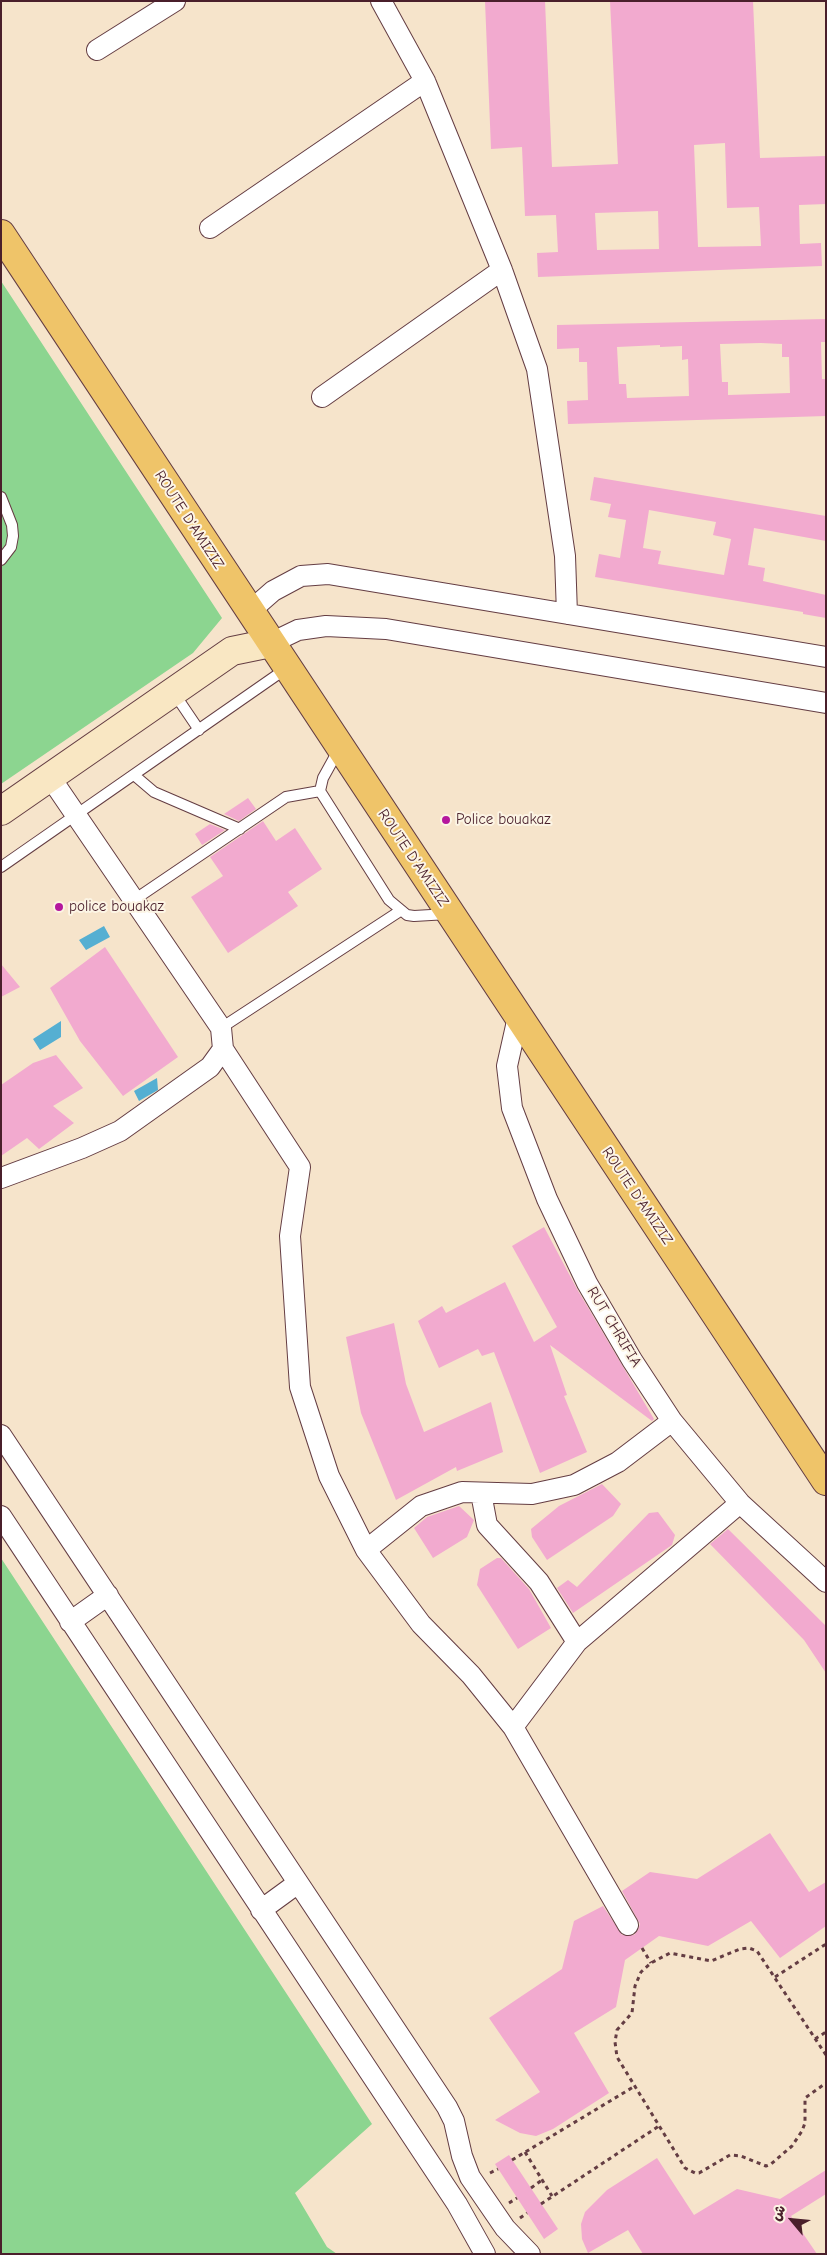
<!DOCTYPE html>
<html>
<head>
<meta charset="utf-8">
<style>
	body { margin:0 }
	#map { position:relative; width:827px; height:2255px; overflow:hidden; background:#f6e4cb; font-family:"Comic Neue","Playpen Sans Arabic",sans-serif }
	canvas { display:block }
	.frame { position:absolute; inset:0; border:2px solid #4a1f2b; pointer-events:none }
	.north { position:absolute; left:767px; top:2195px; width:50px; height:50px; -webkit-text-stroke:4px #fcf5e5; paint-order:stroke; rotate:298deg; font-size:14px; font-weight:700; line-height:20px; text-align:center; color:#4a1f2b }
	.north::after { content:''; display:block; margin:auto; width:18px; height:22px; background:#4a1f2b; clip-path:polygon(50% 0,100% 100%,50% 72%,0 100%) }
</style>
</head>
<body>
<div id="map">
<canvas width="827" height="2255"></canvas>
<div class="frame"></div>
<div class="north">ش</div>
</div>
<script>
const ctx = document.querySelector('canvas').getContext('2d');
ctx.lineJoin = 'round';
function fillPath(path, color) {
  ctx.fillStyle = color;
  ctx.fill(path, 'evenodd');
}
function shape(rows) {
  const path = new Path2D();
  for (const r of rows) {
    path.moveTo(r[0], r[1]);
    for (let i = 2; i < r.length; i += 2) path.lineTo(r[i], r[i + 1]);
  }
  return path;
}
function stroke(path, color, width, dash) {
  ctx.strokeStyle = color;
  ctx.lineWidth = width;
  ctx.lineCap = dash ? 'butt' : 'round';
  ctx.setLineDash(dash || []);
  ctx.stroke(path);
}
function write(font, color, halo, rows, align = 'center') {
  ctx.font = font + ' "Comic Neue",sans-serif';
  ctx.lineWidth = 4;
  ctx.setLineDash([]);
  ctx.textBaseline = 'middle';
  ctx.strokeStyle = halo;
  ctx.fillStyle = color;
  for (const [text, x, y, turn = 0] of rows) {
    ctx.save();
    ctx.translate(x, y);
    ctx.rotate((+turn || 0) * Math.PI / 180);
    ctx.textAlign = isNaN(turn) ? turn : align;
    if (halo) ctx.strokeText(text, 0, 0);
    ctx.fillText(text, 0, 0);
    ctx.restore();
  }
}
const green = shape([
	[1,281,222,618,193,653,1,784],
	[1,1558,372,2124,295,2193,327,2247,337,2254,1,2254]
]);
const water = shape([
	[104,926,110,937,86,950,79,940],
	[61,1021,61,1037,40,1050,33,1039],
	[157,1078,158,1090,139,1101,134,1091]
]);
const building = shape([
	[485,1,545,1,552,167,618,164,610,1,753,1,760,158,826,156,826,204,799,205,800,244,821,243,822,266,538,277,537,253,558,252,556,215,525,216,522,147,491,149],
	[725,143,727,208,759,207,761,246,698,247,694,145],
	[658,211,659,249,597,250,595,213],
	[826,319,826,342,821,342,822,379,826,379,826,416,568,424,567,401,588,400,587,362,579,362,579,348,557,349,557,325],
	[761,343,782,344,782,357,789,357,790,393,728,395,728,382,722,382,720,344],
	[660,345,660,347,682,346,682,360,688,359,689,396,627,398,626,384,619,384,617,347],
	[594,477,826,516,826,541,754,528,748,565,765,568,763,581,826,595,826,618,803,614,803,612,595,577,599,554,620,558,626,520,608,517,611,504,590,500],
	[649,510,716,522,713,535,731,539,724,575,658,564,661,551,643,548],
	[248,798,256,809,239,821,224,814],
	[263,821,276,841,295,828,322,869,288,892,298,906,228,953,191,897,223,876,210,857],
	[210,824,225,830,202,845,195,834],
	[105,947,178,1057,123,1096,80,1041,50,988],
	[1,964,20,987,1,997],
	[56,1055,83,1088,53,1106,74,1123,39,1149,27,1138,1,1156,1,1085,33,1063],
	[544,1227,577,1289,654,1419,652,1421,550,1345,567,1395,564,1396,587,1452,540,1473,494,1352,482,1356,478,1349,439,1368,418,1321,442,1306,446,1313,505,1282,534,1342,557,1327,512,1246],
	[394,1323,406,1384,424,1432,491,1402,503,1452,457,1471,456,1467,396,1500,361,1413,346,1337],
	[602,1484,621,1504,613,1516,547,1560,532,1537,531,1529,559,1506],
	[459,1506,474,1520,467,1537,433,1558,414,1528,427,1517],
	[658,1512,675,1535,672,1545,573,1613,557,1588,568,1580,577,1587,649,1513],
	[728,1529,826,1626,826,1673,804,1640,710,1544],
	[497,1558,501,1558,529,1589,551,1628,518,1649,477,1585,480,1569],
	[770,1833,809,1892,826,1882,826,1926,780,1958,751,1921,708,1946,659,1936,625,1960,616,2007,574,2033,609,2093,553,2129,536,2136,520,2133,495,2120,540,2092,489,2018,562,1969,574,1921,603,1906,622,1935,634,1935,638,1930,640,1924,622,1891,650,1872,697,1879],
	[509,2155,558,2229,544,2239,495,2164],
	[657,2158,694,2215,737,2189,780,2199,826,2170,826,2194,791,2216,817,2254,643,2254,628,2230,588,2253,582,2239,581,2224,585,2212,607,2190]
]);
const path = shape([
	[642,1948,651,1963],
	[775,1977,826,1944],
	[815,2039,826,2032],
	[826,2055,757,1951,749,1948,740,1949,711,1961,670,1953,651,1963,641,1972,635,1986,632,2013,617,2030,615,2042,617,2057,685,2168,695,2173,699,2173,730,2155,741,2156,766,2166,771,2164,792,2146,802,2131,805,2123,805,2098,826,2083],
	[525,2152,552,2196],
	[512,2160,635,2086],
	[490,2173,498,2169],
	[531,2188,542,2180],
	[509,2203,517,2198],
	[541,2204,659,2126],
	[520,2218,527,2213]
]);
const lane = shape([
	[1,497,12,525,13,536,11,547,1,560],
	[174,693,199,730],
	[339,749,323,778,320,791,389,900,407,915,414,916,448,914],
	[134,775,154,792,240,829],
	[1,867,287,668],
	[134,900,286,797,320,791],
	[221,1028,400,911]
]);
const street = shape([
	[381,1,425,81,502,270,537,369,565,556,567,614],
	[97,50,175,1],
	[210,228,425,81],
	[322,397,502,270],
	[249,612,273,591,301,576,328,574,826,657],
	[271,643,298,630,326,626,386,629,826,703],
	[50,777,221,1028,223,1049,300,1167,290,1236,300,1387,329,1476,366,1550,421,1624,471,1675,513,1727,628,1925],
	[518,1017,507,1066,512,1108,547,1199,587,1283,632,1360,672,1421,740,1503,826,1582],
	[1,1178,82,1148,120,1131,210,1067,223,1049],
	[1,1435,447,2107,454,2121,462,2156,470,2177,505,2228,530,2254],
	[481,1493,487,1525,539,1582,577,1642],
	[1,1516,457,2204,485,2254],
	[366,1550,421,1506,462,1492,532,1494,574,1485,618,1462,672,1421],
	[70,1622,108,1595],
	[513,1727,577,1642,740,1503],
	[261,1910,298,1883]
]);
const secondary = shape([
	[1,811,232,651,271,643]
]);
const primary = shape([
	[1,234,826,1481]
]);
const markers = [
	[446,820,5,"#b5179e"],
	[59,907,5,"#b5179e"]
];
const streetNames = [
	["ROUTE D'AMIZIZ",189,520,57],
	["ROUTE D'AMIZIZ",413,858,56],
	["ROUTE D'AMIZIZ",637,1196,56],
	["RUT CHRIFIA",614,1327,59]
];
const poiNames = [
	["Police bouakaz",456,820],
	["police bouakaz",69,907]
];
fillPath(green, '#8cd590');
fillPath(water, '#55afd2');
fillPath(building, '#f2aacf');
stroke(lane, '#643d43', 12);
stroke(street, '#643d43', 22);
stroke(secondary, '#643d43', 30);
stroke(primary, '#643d43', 30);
stroke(path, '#643d43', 3, [4, 4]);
stroke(lane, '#fff', 10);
stroke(street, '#fff', 20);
stroke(secondary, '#f9e7c3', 28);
stroke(primary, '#efc469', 28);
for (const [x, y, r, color] of markers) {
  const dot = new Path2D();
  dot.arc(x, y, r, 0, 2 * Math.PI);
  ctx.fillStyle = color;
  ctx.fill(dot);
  stroke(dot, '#fcf5e5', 2);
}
write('15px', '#4a1f2b', '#fcf5e5', streetNames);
write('15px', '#4a1f2b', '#fcf5e5', poiNames, 'left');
</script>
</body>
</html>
